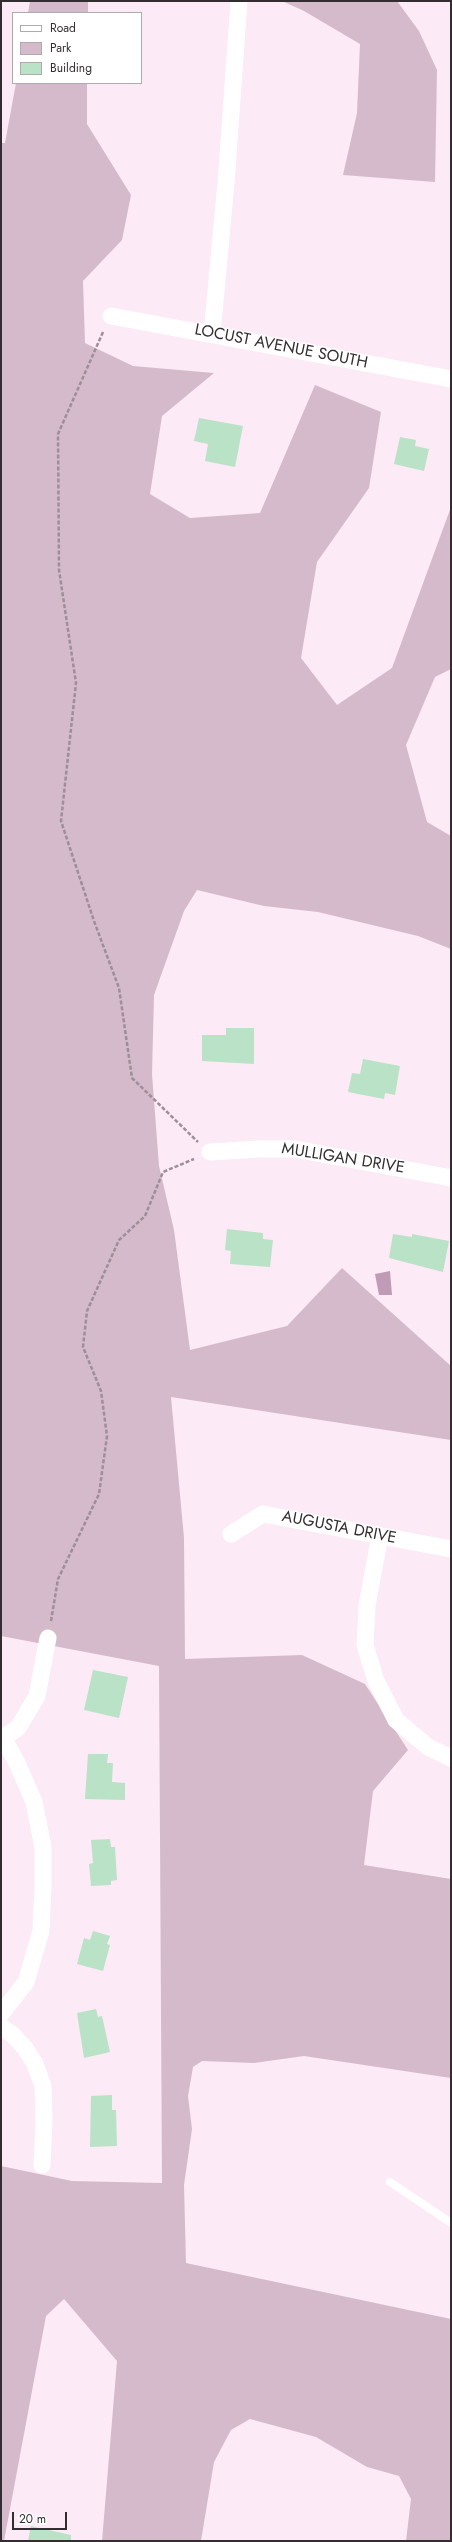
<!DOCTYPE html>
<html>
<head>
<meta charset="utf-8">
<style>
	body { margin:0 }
	#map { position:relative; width:452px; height:2542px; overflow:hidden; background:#fceaf6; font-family:Jost,sans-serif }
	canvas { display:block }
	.frame { position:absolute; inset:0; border:2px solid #332c31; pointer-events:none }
	.legend { position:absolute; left:12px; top:12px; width:130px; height:72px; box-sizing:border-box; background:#fff; border:1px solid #adabad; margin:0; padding:5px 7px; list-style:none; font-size:12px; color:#332c31 }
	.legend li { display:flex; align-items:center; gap:8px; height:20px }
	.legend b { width:20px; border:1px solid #adabad }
	.scale { position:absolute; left:12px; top:2512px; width:55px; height:18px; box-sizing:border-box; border:2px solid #332c31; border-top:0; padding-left:5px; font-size:12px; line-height:14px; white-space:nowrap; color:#332c31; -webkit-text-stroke:3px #fff; paint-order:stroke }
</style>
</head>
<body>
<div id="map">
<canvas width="452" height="2542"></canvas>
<div class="frame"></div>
<ul class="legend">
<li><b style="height:5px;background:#fff"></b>Road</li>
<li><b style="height:11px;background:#d5bacc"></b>Park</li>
<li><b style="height:11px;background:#bae2c7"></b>Building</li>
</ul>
<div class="scale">20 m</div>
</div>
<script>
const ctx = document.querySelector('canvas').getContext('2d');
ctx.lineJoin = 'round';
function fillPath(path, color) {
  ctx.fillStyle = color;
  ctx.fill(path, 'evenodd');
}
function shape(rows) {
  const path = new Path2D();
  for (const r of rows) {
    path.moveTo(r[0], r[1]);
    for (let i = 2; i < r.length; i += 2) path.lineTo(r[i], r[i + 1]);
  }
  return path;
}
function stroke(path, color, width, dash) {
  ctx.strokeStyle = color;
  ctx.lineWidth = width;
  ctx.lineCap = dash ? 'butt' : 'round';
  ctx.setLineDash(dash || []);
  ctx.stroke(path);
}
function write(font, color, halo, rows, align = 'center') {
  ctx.font = font + ' Jost,sans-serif';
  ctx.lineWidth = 3;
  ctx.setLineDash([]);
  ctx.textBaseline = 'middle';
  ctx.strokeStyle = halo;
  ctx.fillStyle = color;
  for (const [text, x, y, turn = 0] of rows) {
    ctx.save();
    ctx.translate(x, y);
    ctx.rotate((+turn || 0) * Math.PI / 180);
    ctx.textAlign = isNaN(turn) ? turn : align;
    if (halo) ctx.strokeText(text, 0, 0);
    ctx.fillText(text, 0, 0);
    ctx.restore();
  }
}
const green = shape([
	[30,1,88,1,88,13,28,13],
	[282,1,397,1,419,31,437,70,435,182,343,175,357,113,360,44,304,11],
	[16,83,87,83,87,124,131,195,122,240,83,281,85,343,133,366,214,373,162,416,150,494,190,518,260,513,315,385,381,412,369,488,317,562,301,658,337,705,392,668,451,507,451,669,435,677,406,745,427,822,451,836,451,949,418,936,318,912,264,906,197,890,184,911,154,995,152,1074,159,1166,174,1230,190,1350,287,1326,342,1268,451,1366,451,1440,171,1397,184,1538,185,1659,302,1655,365,1684,408,1750,373,1791,364,1865,451,1879,451,2078,304,2056,254,2063,202,2061,193,2067,188,2096,192,2129,184,2185,186,2263,451,2319,451,2541,406,2541,411,2499,399,2476,367,2467,316,2437,250,2419,231,2430,214,2462,201,2541,102,2541,117,2361,64,2299,46,2316,4,2541,1,2541,1,2166,72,2181,162,2183,159,1666,1,1636,1,143,5,143]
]);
const water = shape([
	[390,1271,392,1295,379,1295,375,1274]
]);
const building = shape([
	[199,418,243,426,235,467,205,461,208,444,194,441],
	[400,437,416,440,415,446,429,449,424,471,394,464],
	[226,1028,254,1028,254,1064,202,1061,202,1035,226,1035],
	[363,1059,400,1066,395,1095,385,1093,384,1099,348,1092,352,1073,360,1074],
	[227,1229,263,1233,263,1239,273,1240,270,1267,230,1264,231,1251,225,1250],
	[393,1234,412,1237,412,1234,449,1241,443,1272,389,1258],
	[93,1670,128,1677,119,1718,84,1710],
	[88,1754,108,1754,107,1763,113,1763,112,1782,125,1783,125,1800,85,1799],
	[110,1839,111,1847,115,1847,117,1880,111,1881,111,1885,91,1886,89,1864,93,1863,91,1840],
	[93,1931,110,1936,107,1944,110,1945,103,1971,77,1964,84,1938,90,1940],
	[96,2009,98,2017,102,2016,110,2052,84,2058,77,2013],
	[112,2095,112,2110,116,2110,117,2146,90,2147,91,2096],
	[31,2526,71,2535,71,2541,28,2541]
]);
const path = shape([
	[103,332,58,434,59,570,76,683,61,821,94,921,119,988,132,1078,198,1142],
	[51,1621,58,1579,99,1494,107,1436,101,1391,83,1347,87,1311,119,1240,145,1216,163,1172,194,1159]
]);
const service = shape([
	[390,2182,451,2223]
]);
const minor = shape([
	[111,316,451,379],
	[212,334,226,183,239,1],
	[210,1152,259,1149,295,1149,451,1178],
	[231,1534,263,1514,451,1549],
	[380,1536,367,1605,365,1645,376,1681,396,1720,428,1747,451,1758],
	[1,1739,18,1728,37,1696,48,1638],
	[1,2014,26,1982,41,1931,43,1886,43,1847,34,1802,18,1765,4,1739],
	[1,2027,12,2034,25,2048,35,2064,43,2086,44,2122,42,2165]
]);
const streetNames = [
	["LOCUST AVENUE SOUTH",281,347,11],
	["MULLIGAN DRIVE",343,1159,9],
	["AUGUSTA DRIVE",339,1528,11]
];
fillPath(green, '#d5bacc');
fillPath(water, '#c09bb5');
fillPath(building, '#bae2c7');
stroke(path, '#9c8f98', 2.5, [4, 2]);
stroke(service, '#fff', 8);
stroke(minor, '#fff', 17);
write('16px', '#332c31', '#fff', streetNames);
</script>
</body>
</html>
